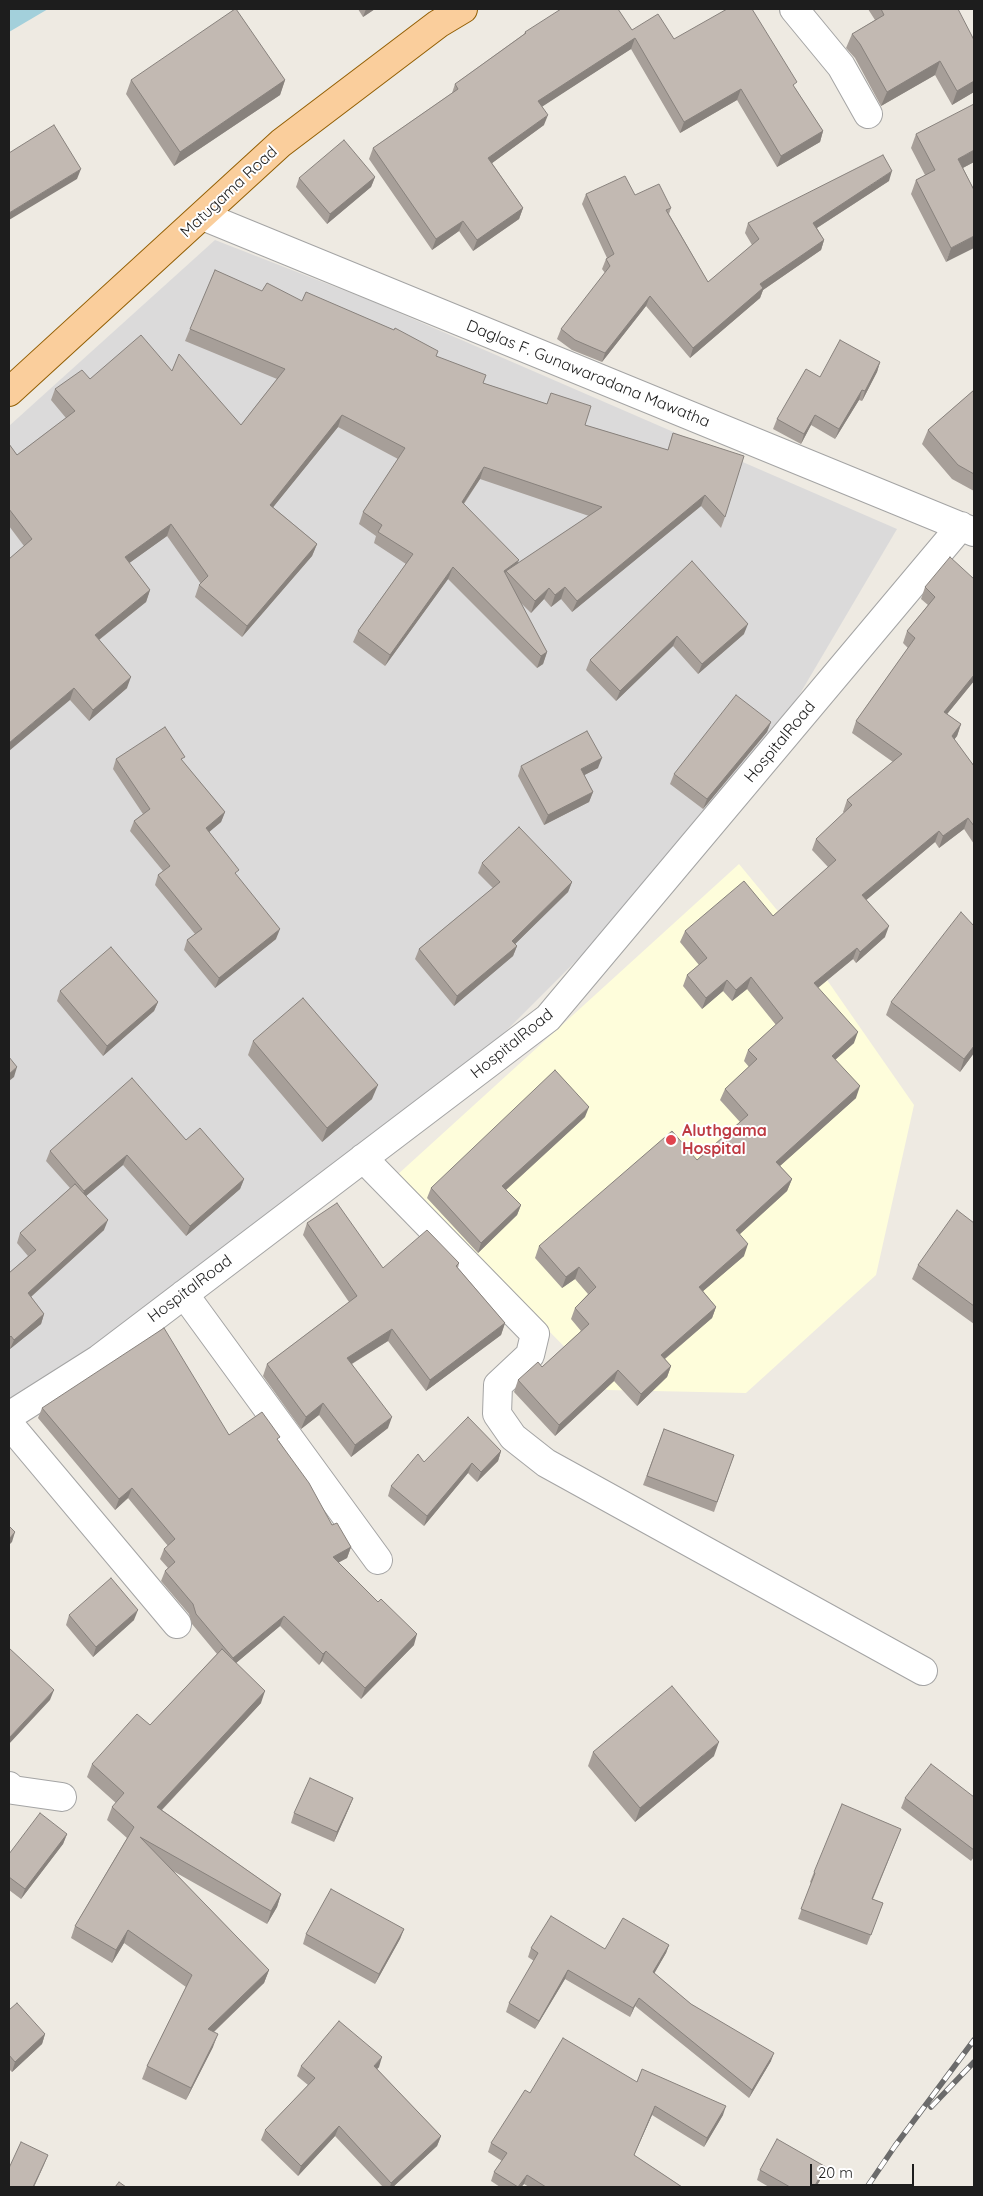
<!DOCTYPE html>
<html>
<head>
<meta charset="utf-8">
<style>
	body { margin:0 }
	#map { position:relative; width:983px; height:2196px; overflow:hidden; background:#eeeae2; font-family:Quicksand,sans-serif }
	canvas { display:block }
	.frame { position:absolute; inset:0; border:10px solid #1d1d1d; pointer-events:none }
	.scale { position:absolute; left:810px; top:2164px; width:104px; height:22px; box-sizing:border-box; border:2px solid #1d1d1d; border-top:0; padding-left:6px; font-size:15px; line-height:18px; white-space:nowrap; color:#1d1d1d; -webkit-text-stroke:4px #fff; paint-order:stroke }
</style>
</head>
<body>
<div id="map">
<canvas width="983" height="2196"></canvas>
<div class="frame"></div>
<div class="scale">20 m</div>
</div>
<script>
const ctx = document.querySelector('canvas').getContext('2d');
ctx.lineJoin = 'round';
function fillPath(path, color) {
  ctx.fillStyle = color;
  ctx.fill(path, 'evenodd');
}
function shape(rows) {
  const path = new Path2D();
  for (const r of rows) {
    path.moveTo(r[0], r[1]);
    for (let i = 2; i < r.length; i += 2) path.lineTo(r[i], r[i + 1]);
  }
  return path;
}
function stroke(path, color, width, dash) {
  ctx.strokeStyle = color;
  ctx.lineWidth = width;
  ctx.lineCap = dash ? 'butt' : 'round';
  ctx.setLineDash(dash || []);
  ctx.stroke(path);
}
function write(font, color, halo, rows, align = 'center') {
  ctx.font = font + ' Quicksand,sans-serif';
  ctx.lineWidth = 4;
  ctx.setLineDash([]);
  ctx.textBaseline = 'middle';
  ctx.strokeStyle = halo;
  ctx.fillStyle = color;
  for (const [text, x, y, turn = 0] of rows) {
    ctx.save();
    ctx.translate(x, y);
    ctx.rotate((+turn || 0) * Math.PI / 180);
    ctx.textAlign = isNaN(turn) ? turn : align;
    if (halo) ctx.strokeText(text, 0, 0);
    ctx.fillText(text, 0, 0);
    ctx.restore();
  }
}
const residential = shape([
	[215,240,374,302,897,529,761,760,626,911,475,1062,322,1184,9,1406,9,426]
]);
const education = shape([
	[739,864,786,921,914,1105,876,1275,746,1393,607,1390,396,1176]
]);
const water = shape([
	[9,9,48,9,9,32]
]);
const minor = shape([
	[794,9,841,66,868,114],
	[203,216,974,532],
	[363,1158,535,1334,530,1355,498,1385,497,1414,513,1437,546,1463,923,1671],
	[184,1294,378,1560],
	[9,1416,99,1359,548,1018,961,526],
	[9,1424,177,1624],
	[9,1786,13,1790,62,1797]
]);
const major = shape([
	[9,392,281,143,438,24,463,9]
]);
const rail = shape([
	[931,2107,974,2062],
	[867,2187,895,2146,974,2040]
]);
const wall = shape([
	[358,9,375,9,363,17],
	[868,9,958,9,974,92,952,105,935,75,881,106,855,58,846,48,852,34,875,20],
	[632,30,674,39,795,88,823,131,820,142,777,167,737,100,680,133,631,49,542,106,544,125,492,163,523,208,519,219,473,251,459,231,432,250,369,159,373,148,452,93,455,84,524,34,525,32],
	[131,80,285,80,280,95,174,166,126,94],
	[916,134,974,162,963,168,974,190,946,262,911,194,916,180,925,175,911,148],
	[375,177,371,187,327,224,296,187,299,178],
	[889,181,817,228,824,240,821,250,763,290,760,298,690,358,646,306,602,362,572,350,557,339,561,329,605,273,602,269,606,259,607,258,582,204,586,194,635,195,671,208,669,214,708,282,752,245,745,233,748,223],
	[262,291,302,301,436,356,483,383,547,404,551,393,585,425,668,450,673,433,725,517,721,528,701,506,572,612,561,599,551,607,544,599,531,613,520,602,547,652,543,664,537,668,448,579,385,666,353,642,358,631,406,564,374,543,376,536,359,524,363,512,398,459,338,427,273,507,317,544,312,556,242,637,195,597,199,585,201,584,167,536,129,563,150,590,146,602,99,640,127,688,89,721,70,700,24,546,9,526,9,444,17,455,66,418,51,400,55,389,90,379,172,371,241,425,277,379,185,341,190,329],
	[480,479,589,516,517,564,464,504],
	[880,362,877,372,862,401,859,400,835,439,811,425,801,444,773,429,777,419,820,377],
	[974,390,974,491,952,479,922,444,928,430],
	[692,561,744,634,698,674,673,646,616,701,586,670,590,660],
	[974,579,974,681,947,714,961,724,957,736,954,739,974,766,974,844,964,829,939,848,935,842,866,900,885,937,856,963,853,959,818,988,854,1043,835,1060,856,1098,780,1166,792,1179,787,1191,739,1235,744,1256,703,1291,716,1307,712,1318,665,1359,671,1366,667,1377,637,1406,614,1381,555,1436,514,1392,518,1380,542,1367,581,1331,571,1319,575,1308,588,1294,575,1279,562,1288,535,1258,539,1246,697,1160,740,1122,720,1100,725,1089,749,1067,744,1061,748,1050,776,1025,747,989,732,1001,723,991,702,1009,683,986,687,975,699,965,680,942,685,931,773,916,828,867,812,850,816,839,844,813,843,812,847,800,893,762,852,733,856,721,908,648,903,643,907,631,928,605,921,599,925,587],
	[771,722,767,732,703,809,670,784,674,774],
	[116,759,183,762,225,812,221,822,209,832,276,939,215,988,184,950,187,940,195,934,155,885,158,875,163,871,130,831,134,821,143,814,113,769],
	[521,766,598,768,584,775,593,792,589,802,544,825,518,776],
	[482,863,572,882,568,892,515,944,517,946,513,956,454,1006,415,959,419,949,493,888,478,873],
	[974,926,974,1053,960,1072,886,1015,891,1002],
	[60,991,158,1002,154,1011,103,1056,57,1001],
	[253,1041,372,1099,322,1142,248,1055],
	[585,1117,506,1190,521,1205,517,1215,478,1253,427,1198,431,1188],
	[186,1140,244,1179,240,1189,186,1236,123,1165,86,1196,104,1230,31,1297,44,1314,41,1324,10,1349,9,1348,9,1273,28,1256,17,1243,20,1233,70,1188,46,1161,50,1151],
	[307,1223,383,1268,459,1263,458,1268,505,1323,501,1335,426,1391,388,1341,352,1364,388,1428,351,1457,319,1415,301,1429,263,1376,267,1364,349,1302,303,1235],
	[974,1223,974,1324,912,1279,918,1265],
	[42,1408,279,1441,332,1525,351,1547,347,1558,338,1562,414,1645,361,1699,322,1661,319,1665,280,1626,236,1663,261,1703,162,1810,281,1894,277,1907,267,1924,173,1871,269,1970,264,1983,214,2032,213,2047,186,2100,142,2079,147,2066,186,1987,124,1943,112,1963,71,1938,75,1926,127,1838,107,1820,112,1807,116,1803,87,1777,92,1764,150,1725,217,1654,192,1624,189,1614,161,1581,165,1571,168,1568,160,1559,164,1549,168,1546,128,1498,115,1510,38,1418],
	[664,1429,734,1455,714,1512,643,1485],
	[501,1451,498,1461,477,1482,468,1473,424,1526,388,1496,391,1486,424,1462],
	[69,1615,134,1620,93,1657,66,1625],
	[593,1752,714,1756,635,1822,588,1766],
	[974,1797,974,1857,971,1861,901,1808,905,1798],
	[353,1798,349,1808,334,1842,291,1823,294,1813],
	[901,1829,873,1899,883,1903,867,1945,798,1919,811,1883,810,1882,814,1872],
	[67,1834,63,1844,21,1899,9,1890,9,1854],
	[404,1929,400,1939,375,1984,303,1944,306,1934],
	[669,1945,666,1953,654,1973,691,2004,771,2061,749,2098,635,2006,630,2017,565,1979,535,2029,506,2012,509,2003,534,1961,528,1957,531,1948,605,1949],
	[9,2010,45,2034,42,2044,12,2072,9,2069],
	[301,2066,379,2067,377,2069,441,2136,437,2146,393,2187,383,2187,335,2136,298,2176,261,2140,265,2130,308,2085,297,2076],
	[637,2082,723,2115,704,2147,652,2115,634,2155,682,2187,529,2187,524,2184,521,2187,500,2187,491,2181,494,2172,502,2161,488,2152,491,2143,530,2093],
	[760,2170,822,2177,816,2187,769,2187,757,2180]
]);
const shadedWall = shape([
	[366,9,375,9,363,17],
	[635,38,631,49,534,112,538,101],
	[940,61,935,75,881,106,887,92],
	[285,80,280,95,174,166,180,152],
	[974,81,974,92,952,105,957,91],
	[741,89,737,100,680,133,684,122],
	[548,115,544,125,484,169,488,158],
	[823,131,820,142,777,167,781,156],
	[974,150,974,162,953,173,958,159],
	[81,169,77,179,9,220,9,213],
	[892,171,889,181,809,233,813,223],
	[375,177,371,187,327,224,330,214],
	[523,208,519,219,473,251,477,240],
	[463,221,459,231,432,250,436,239],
	[974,236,974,248,946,262,951,248],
	[824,240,821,250,763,290,760,298,690,358,693,348,760,284],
	[650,296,646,306,602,362,605,353],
	[880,362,877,372,862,401,865,391],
	[862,390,859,400,835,439,839,429],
	[342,415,338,427,266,516,270,505],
	[815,415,811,425,801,444,804,434],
	[484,467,480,479,457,513,462,502],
	[705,495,701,506,572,612,577,601],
	[171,524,167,536,121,569,125,557],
	[317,544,312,556,242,637,247,626],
	[519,560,514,571,506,571,503,580,504,571],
	[453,567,448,579,385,666,390,655],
	[565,587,561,599,551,607,555,595],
	[549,588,544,599,531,613,535,601],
	[150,590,146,602,91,646,95,635],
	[748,624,744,634,698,674,702,664],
	[677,636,673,646,616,701,620,691],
	[547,652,543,664,537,668,541,656],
	[974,675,974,681,939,724,944,712],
	[131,677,127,688,89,721,93,710],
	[74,688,70,700,9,751,9,743],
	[771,722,767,732,703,809,707,799],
	[961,724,957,736,948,748,952,736],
	[602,758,598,768,577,779,581,769],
	[593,792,589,802,544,825,548,815],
	[225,812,221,822,202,838,206,828],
	[968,818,964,829,939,848,943,836],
	[939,831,935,842,858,907,862,895],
	[572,882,568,892,508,951,512,941],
	[889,926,885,937,856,963,860,952],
	[280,929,276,939,215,988,219,978],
	[517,946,513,956,454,1006,457,996],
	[857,948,853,959,809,995,814,983],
	[751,977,747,989,732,1001,736,990],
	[727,980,723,991,702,1009,706,998],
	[158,1002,154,1011,103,1056,107,1046],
	[858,1032,854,1043,827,1067,832,1056],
	[974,1046,974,1053,960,1072,964,1059],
	[17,1067,14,1077,9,1081,9,1074],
	[378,1085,372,1099,322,1142,327,1128],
	[860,1086,856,1098,772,1173,776,1162],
	[589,1107,585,1117,499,1196,502,1186],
	[127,1155,123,1165,80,1201,84,1191],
	[244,1179,240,1189,186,1236,190,1226],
	[792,1179,787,1191,731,1242,736,1230],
	[521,1205,517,1215,478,1253,481,1243],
	[108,1220,104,1230,24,1303,28,1293],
	[748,1244,744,1256,695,1298,699,1287],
	[579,1267,575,1279,562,1288,566,1277],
	[716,1307,712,1318,656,1366,661,1355],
	[44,1314,41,1324,10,1349,14,1340],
	[505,1323,501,1335,426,1391,430,1380],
	[392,1329,388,1341,343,1369,347,1358],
	[671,1366,667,1377,637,1406,641,1394],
	[618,1370,614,1381,555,1436,559,1425],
	[323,1403,319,1415,301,1429,306,1417],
	[392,1417,388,1428,351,1457,355,1445],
	[501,1451,498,1461,477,1482,481,1472],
	[472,1463,468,1473,424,1526,427,1516],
	[132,1488,128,1498,115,1510,119,1499],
	[15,1532,12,1542,9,1545,9,1539],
	[351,1547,347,1558,329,1568,333,1557],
	[138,1610,134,1620,93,1657,96,1647],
	[284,1616,280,1626,229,1669,233,1658],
	[417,1634,414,1645,361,1699,365,1688],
	[326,1651,322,1661,319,1665,323,1654],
	[54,1690,50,1700,9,1744,9,1738],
	[265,1691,261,1703,153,1819,157,1807],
	[719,1742,714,1756,635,1822,640,1808],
	[353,1798,349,1808,334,1842,337,1832],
	[67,1834,63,1844,21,1899,25,1889],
	[281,1894,277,1907,267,1924,271,1911],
	[404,1929,400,1939,375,1984,379,1974],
	[128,1930,124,1943,112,1963,116,1950],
	[669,1945,666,1953,650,1981,653,1972],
	[269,1970,264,1983,203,2042,208,2029],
	[568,1970,565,1979,535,2029,539,2021],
	[639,1998,635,2006,630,2017,633,2008],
	[45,2034,42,2044,12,2072,15,2062],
	[218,2034,213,2047,186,2100,191,2088],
	[774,2053,771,2061,749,2098,752,2090],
	[382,2057,379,2067,370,2076,374,2066],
	[655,2106,652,2115,630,2164,634,2155],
	[726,2106,723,2115,704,2147,707,2138],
	[339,2126,335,2136,298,2176,301,2166],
	[441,2136,437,2146,393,2187,390,2187,391,2183],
	[48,2155,44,2165,34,2187,33,2187],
	[826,2167,822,2177,816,2187,814,2187],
	[527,2175,524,2184,521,2187,519,2187]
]);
const building = shape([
	[235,9,236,9,285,80,180,152,131,80,235,9],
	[561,9,618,9,632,30,658,14,674,39,727,9,752,9,797,82,793,85,823,131,781,156,741,89,684,122,635,38,538,101,548,115,488,158,523,208,477,240,463,221,436,239,373,148,458,89,455,84,526,33,525,32,561,9],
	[881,9,958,9,974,40,974,81,957,91,940,61,887,92,860,44,852,34,884,15,881,9],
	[974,104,974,150,958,159,974,190,974,236,951,248,916,180,935,170,916,134,974,104],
	[54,125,81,169,9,213,9,153,54,125],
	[344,140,375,177,330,214,299,178,344,140],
	[883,155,892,171,813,223,824,240,760,284,763,288,693,348,650,296,605,353,575,340,561,329,610,266,606,259,614,254,586,194,625,176,635,195,659,184,671,208,666,210,708,282,759,239,748,223,883,155],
	[215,270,262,291,267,283,302,301,306,292,394,330,395,328,438,351,436,356,486,375,483,383,547,404,551,393,591,406,585,425,668,450,673,433,744,456,725,517,705,495,577,601,565,587,555,595,549,588,535,601,506,571,602,507,484,467,462,502,519,560,504,571,547,652,541,656,453,567,390,655,358,631,413,554,378,532,382,525,363,512,405,448,342,415,270,505,317,544,247,626,199,585,208,576,171,524,125,557,150,590,95,635,131,677,93,710,74,688,9,743,9,559,32,539,9,509,9,444,17,455,75,411,55,389,82,370,90,379,141,335,172,371,179,354,241,425,285,369,190,329,215,270],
	[840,340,880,362,865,391,862,390,839,429,815,415,804,434,777,419,806,369,820,377,840,340],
	[974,390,974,474,958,465,928,430,974,390],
	[950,557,974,579,974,675,944,712,961,724,952,736,974,766,974,826,968,818,943,836,939,831,862,895,889,926,860,952,857,948,814,983,858,1032,832,1056,860,1086,776,1162,792,1179,736,1230,748,1244,699,1287,716,1307,661,1355,671,1366,641,1394,618,1370,559,1425,518,1380,538,1362,542,1367,589,1324,575,1308,596,1287,579,1267,566,1277,539,1246,672,1131,697,1160,748,1115,725,1089,757,1059,748,1050,783,1018,751,977,736,990,727,980,706,998,687,975,707,958,685,931,744,881,773,916,836,860,816,839,852,805,847,800,902,754,856,721,915,638,907,631,935,597,925,587,950,557],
	[692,561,748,624,702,664,677,636,620,691,590,660,692,561],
	[736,695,771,722,707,799,674,774,736,695],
	[165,727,185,757,181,759,225,812,206,828,239,870,235,873,280,929,219,978,187,940,202,929,158,875,170,866,134,821,150,809,116,759,165,727],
	[587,731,602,758,581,769,593,792,548,815,521,766,587,731],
	[519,827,572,882,512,941,517,946,457,996,419,949,500,882,482,863,519,827],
	[961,912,974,926,974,1046,964,1059,891,1002,961,912],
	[111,947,158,1002,107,1046,60,991,111,947],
	[303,998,378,1085,327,1128,253,1041,303,998],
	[9,1057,17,1067,9,1074,9,1057],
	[555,1070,589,1107,502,1186,521,1205,481,1243,431,1188,555,1070],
	[132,1078,186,1140,200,1128,244,1179,190,1226,127,1155,84,1191,50,1151,132,1078],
	[75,1184,108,1220,28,1293,44,1314,14,1340,11,1336,9,1338,9,1273,36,1250,20,1233,75,1184],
	[337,1203,383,1268,427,1230,459,1263,456,1266,505,1323,430,1380,392,1329,347,1358,392,1417,355,1445,323,1403,306,1417,267,1364,357,1296,307,1223,337,1203],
	[957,1210,974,1223,974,1306,918,1265,957,1210],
	[164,1328,229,1435,262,1412,280,1437,277,1439,309,1483,332,1525,337,1523,351,1547,333,1557,378,1602,381,1599,417,1634,365,1688,326,1651,323,1654,284,1616,233,1658,196,1614,193,1604,165,1571,175,1562,164,1549,175,1539,132,1488,119,1499,42,1408,164,1328],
	[468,1417,501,1451,481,1472,472,1463,427,1516,391,1486,418,1454,424,1462,468,1417],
	[664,1429,734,1455,717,1502,647,1476,664,1429],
	[9,1526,15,1532,9,1539,9,1526],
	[111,1578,138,1610,96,1647,69,1615,111,1578],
	[9,1648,54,1690,9,1738,9,1648],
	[222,1649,265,1691,157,1807,281,1894,271,1911,140,1837,269,1970,208,2029,218,2034,191,2088,147,2066,192,1975,128,1930,116,1950,75,1926,134,1827,112,1807,124,1793,92,1764,137,1714,150,1725,222,1649],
	[672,1686,719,1742,640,1808,593,1752,672,1686],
	[931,1764,974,1797,974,1850,905,1798,931,1764],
	[310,1778,353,1798,337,1832,294,1813,310,1778],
	[842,1804,901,1829,872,1899,883,1903,871,1935,801,1909,815,1873,814,1872,842,1804],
	[40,1813,67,1834,25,1889,9,1877,9,1854,40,1813],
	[331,1889,404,1929,379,1974,306,1934,331,1889],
	[551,1916,605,1949,623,1918,669,1945,653,1972,691,2004,774,2053,752,2090,639,1998,633,2008,568,1970,539,2021,509,2003,538,1953,531,1948,551,1916],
	[17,2003,45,2034,15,2062,9,2055,9,2010,17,2003],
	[339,2021,382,2057,374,2066,441,2136,391,2183,339,2126,301,2166,265,2130,315,2078,301,2066,339,2021],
	[563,2038,637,2082,642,2069,726,2106,707,2138,655,2106,634,2155,682,2187,546,2187,527,2175,518,2187,494,2172,507,2153,491,2143,525,2090,530,2093,563,2038],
	[777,2139,826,2167,814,2187,790,2187,760,2170,777,2139],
	[21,2142,48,2155,33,2187,9,2187,9,2168,21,2142],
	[119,2182,126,2187,115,2187,119,2182]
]);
const markers = [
	[671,1140,6,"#e0444e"]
];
const streetNames = [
	["Matugama Road",229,192,-43],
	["Daglas F. Gunawaradana Mawatha",588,374,22],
	["HospitalRoad",780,742,-50],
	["HospitalRoad",512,1044,-39],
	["HospitalRoad",190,1289,-37]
];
const healthNames = [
	["Aluthgama",682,1131],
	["Hospital",682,1149]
];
fillPath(residential, '#dbdada');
fillPath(education, '#fefddb');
fillPath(water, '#a3d0db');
stroke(minor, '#a4a4a4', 30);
stroke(major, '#925e03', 30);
stroke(minor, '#fff', 28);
stroke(major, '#face9c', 28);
stroke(rail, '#6b6b6b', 5.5);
stroke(rail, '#fff', 4, [11]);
fillPath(wall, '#a79f99');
fillPath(shadedWall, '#88827d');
fillPath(building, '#c2b9b2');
stroke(building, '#88827d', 1);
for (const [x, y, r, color] of markers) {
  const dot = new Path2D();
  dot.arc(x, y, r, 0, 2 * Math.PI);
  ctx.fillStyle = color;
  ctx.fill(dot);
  stroke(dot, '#fff', 2);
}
write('16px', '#1d1d1d', '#fff', streetNames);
write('bold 16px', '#be3a42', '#fff', healthNames, 'left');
</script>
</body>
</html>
